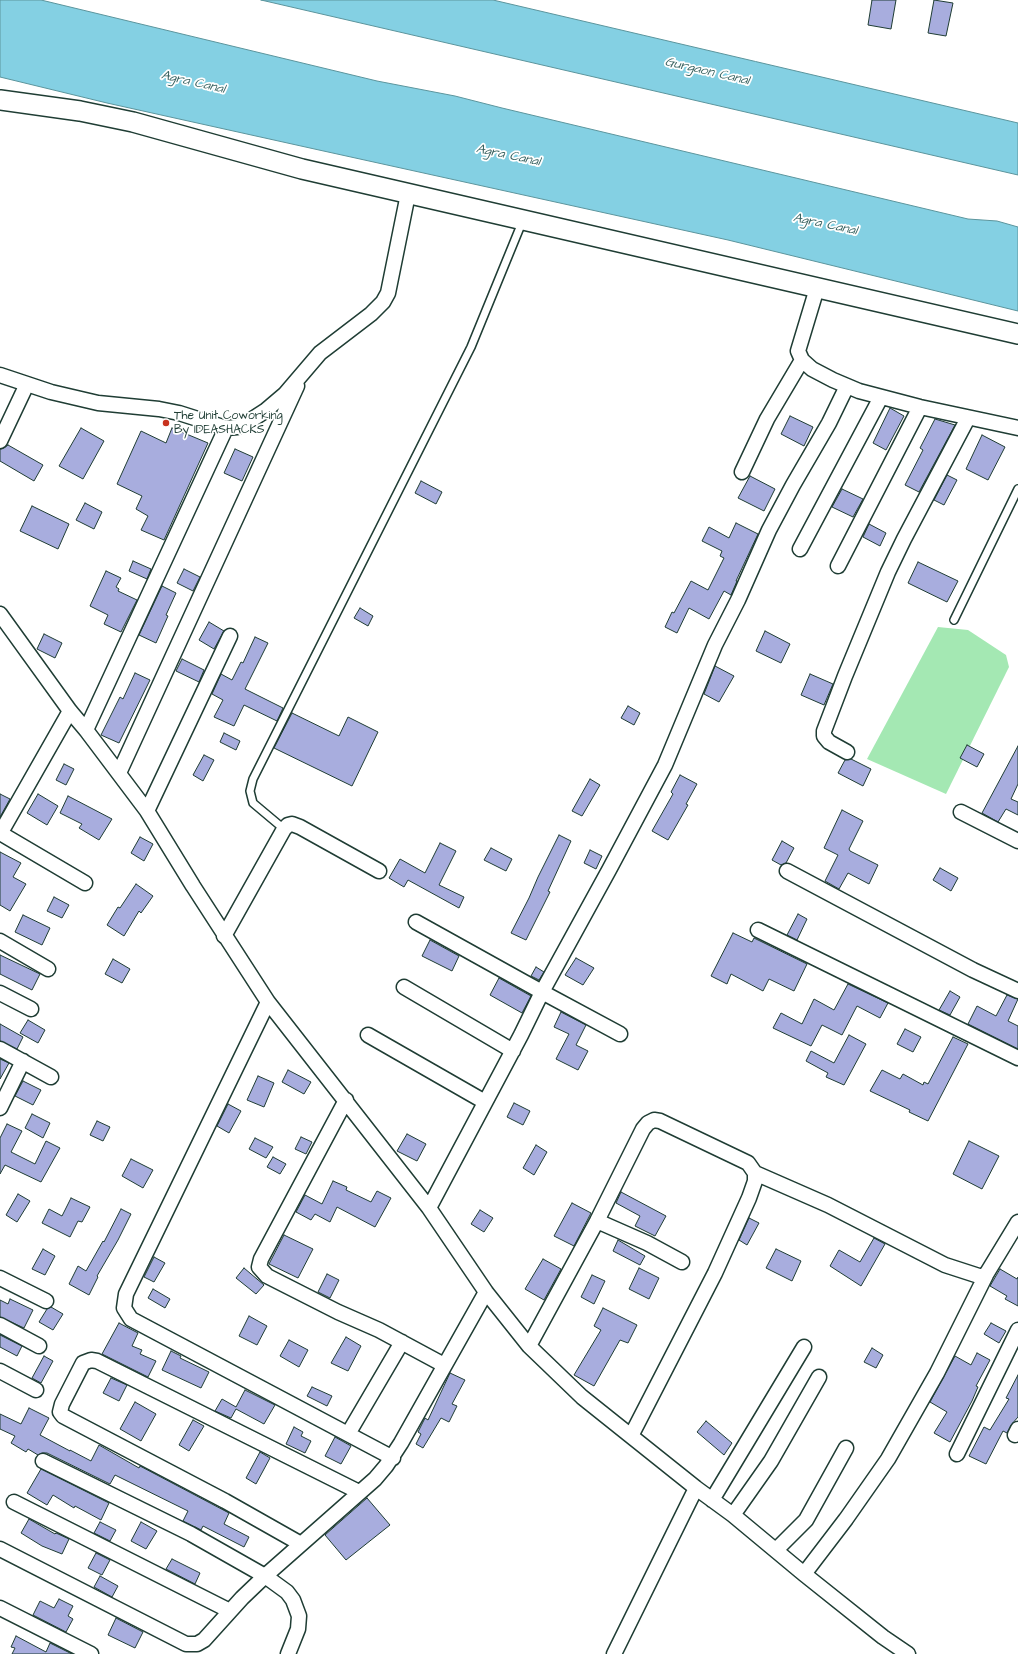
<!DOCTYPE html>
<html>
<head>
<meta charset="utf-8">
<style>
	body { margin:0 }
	canvas { display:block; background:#fff }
</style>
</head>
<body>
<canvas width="1018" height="1654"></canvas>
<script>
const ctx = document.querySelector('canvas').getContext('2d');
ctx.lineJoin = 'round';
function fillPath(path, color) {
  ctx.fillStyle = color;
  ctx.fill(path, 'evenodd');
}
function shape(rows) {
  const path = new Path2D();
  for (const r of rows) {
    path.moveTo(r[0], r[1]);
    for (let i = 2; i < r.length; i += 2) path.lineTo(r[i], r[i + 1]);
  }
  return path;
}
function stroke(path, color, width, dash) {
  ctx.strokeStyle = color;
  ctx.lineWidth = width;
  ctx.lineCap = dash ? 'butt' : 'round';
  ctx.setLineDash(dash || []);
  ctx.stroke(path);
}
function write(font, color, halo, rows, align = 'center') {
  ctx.font = font + ' "Architects Daughter",sans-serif';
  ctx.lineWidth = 3.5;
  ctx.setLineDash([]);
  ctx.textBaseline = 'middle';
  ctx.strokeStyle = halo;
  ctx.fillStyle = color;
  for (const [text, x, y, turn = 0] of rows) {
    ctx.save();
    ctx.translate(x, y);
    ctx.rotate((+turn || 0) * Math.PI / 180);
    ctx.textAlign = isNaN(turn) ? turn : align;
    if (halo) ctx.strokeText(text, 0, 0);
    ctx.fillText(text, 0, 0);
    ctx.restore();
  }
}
const green = shape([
	[938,627,968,630,1006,655,1009,667,946,794,867,759]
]);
const water = shape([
	[0,0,41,0,377,81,455,96,502,108,968,219,997,221,1018,227,1018,311,728,240,319,150,107,103,0,77,0,0],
	[261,0,493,0,1018,123,1018,175,261,0]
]);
const building = shape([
	[872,0,896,0,891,29,868,25,872,0],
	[934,0,953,3,946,36,928,33,934,0],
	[890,408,904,416,886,450,873,443,890,408],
	[790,416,813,427,804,446,781,434,790,416],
	[935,419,955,425,919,492,905,485,923,450,920,448,935,419],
	[81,428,104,441,83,479,59,466,81,428],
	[172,428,208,443,164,540,141,530,148,516,136,509,142,496,117,484,141,431,166,443,172,428],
	[982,435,1005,447,988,480,966,469,982,435],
	[8,445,43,465,34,481,0,461,0,449,4,448,8,445],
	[235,449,253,457,242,481,224,473,235,449],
	[947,475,957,480,944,505,934,500,947,475],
	[750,476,775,489,764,511,738,498,750,476],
	[421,481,442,492,436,504,415,493,421,481],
	[842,489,863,499,853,517,832,507,842,489],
	[85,503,102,512,94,529,76,520,85,503],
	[32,506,69,524,58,549,20,531,32,506],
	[736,523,758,534,736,581,737,581,731,595,724,591,709,619,689,608,677,633,665,627,672,612,674,613,691,581,708,590,724,558,720,556,722,551,702,541,709,527,729,538,736,523],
	[869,524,886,533,880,546,863,537,869,524],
	[133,561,151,569,147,579,129,571,133,561],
	[918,562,958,581,947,602,908,583,918,562],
	[184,569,200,577,193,591,177,583,184,569],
	[106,571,121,578,116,587,119,589,118,591,137,600,121,632,104,624,108,615,90,606,106,571],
	[162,586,176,593,166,615,168,616,156,643,139,635,162,586],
	[360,608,373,616,368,626,354,618,360,608],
	[209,622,224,631,214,649,199,640,209,622],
	[765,631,790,644,781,663,756,651,765,631],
	[44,634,62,643,55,658,37,649,44,634],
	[255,637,268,643,245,689,283,708,277,721,244,705,234,726,214,717,223,700,212,694,221,674,232,680,241,662,243,663,255,637],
	[182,659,204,670,199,682,176,671,182,659],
	[715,666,734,676,719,702,704,694,715,666],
	[135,673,150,680,119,743,101,735,120,697,123,699,135,673],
	[810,674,833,684,824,705,801,695,810,674],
	[628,706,640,713,634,725,621,718,628,706],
	[292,713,339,736,348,717,378,732,352,786,274,748,292,713],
	[224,733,240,741,236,750,220,742,224,733],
	[967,745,984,754,977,767,960,758,967,745],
	[1018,746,1018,784,1011,799,1018,802,1018,815,1006,809,998,822,982,813,1018,746],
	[204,755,214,760,203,781,193,775,204,755],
	[851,759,871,769,863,786,838,773,845,760,851,759],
	[64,764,74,769,66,785,56,780,64,764],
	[680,775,697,784,686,804,688,805,668,840,652,831,673,794,671,792,680,775],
	[590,779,600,785,582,816,572,811,590,779],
	[0,794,10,799,0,817,0,794],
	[38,794,58,806,47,825,27,813,38,794],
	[68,796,112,819,99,840,79,828,82,824,60,813,68,796],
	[842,810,863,821,849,849,850,851,878,865,869,884,848,873,839,889,825,881,838,855,824,848,842,810],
	[559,835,571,841,548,891,550,892,526,940,511,933,529,898,538,877,559,835],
	[140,837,153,844,144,861,131,853,140,837],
	[782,841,794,848,786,863,781,865,772,860,782,841],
	[440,843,456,851,439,885,464,897,459,908,408,880,404,887,389,878,400,859,425,873,440,843],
	[491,848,512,859,506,871,484,860,491,848],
	[590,850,602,856,596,869,584,863,590,850],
	[0,852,21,863,13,877,26,884,10,911,0,905,0,852],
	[940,868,958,878,951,891,933,880,940,868],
	[136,884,153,896,141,913,139,911,124,936,107,925,118,907,120,908,136,884],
	[54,897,69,905,62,918,47,911,54,897],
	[798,914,807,919,797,940,787,935,798,914],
	[23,915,50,928,42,945,15,932,23,915],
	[733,933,752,942,754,938,807,964,794,991,769,979,763,991,731,974,727,984,711,976,733,933],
	[430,940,459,956,452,971,422,956,430,940],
	[0,955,40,974,32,990,0,974,0,955],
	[576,958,594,968,583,985,565,975,576,958],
	[113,959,130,969,122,983,105,974,113,959],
	[536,967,544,972,539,980,531,976,536,967],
	[499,978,531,996,522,1013,490,995,499,978],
	[848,984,888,1003,880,1018,857,1006,842,1035,822,1025,811,1046,773,1028,781,1013,802,1024,814,999,834,1010,848,984],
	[950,991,960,997,950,1015,939,1010,950,991],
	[1007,995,1018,999,1008,1021,1018,1026,1018,1049,968,1024,977,1006,996,1016,1007,995],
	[561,1012,586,1025,576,1045,588,1051,578,1070,556,1059,569,1034,554,1027,561,1012],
	[28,1020,45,1030,38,1043,20,1033,28,1020],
	[0,1024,23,1037,17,1049,0,1041,0,1024],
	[905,1029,921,1037,913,1052,897,1044,905,1029],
	[849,1035,866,1044,844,1085,826,1077,828,1073,806,1061,811,1051,834,1063,849,1035],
	[953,1037,968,1044,928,1121,909,1112,910,1110,870,1091,882,1070,900,1079,903,1074,923,1085,924,1082,928,1084,953,1037],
	[0,1059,9,1063,0,1079,0,1059],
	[288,1070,311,1082,304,1094,282,1082,288,1070],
	[258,1076,274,1083,264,1107,247,1100,258,1076],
	[23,1081,41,1090,33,1105,15,1096,23,1081],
	[514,1103,530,1111,523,1125,507,1117,514,1103],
	[228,1104,241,1111,229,1133,217,1126,228,1104],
	[32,1114,50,1123,43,1138,25,1128,32,1114],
	[97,1121,110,1127,103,1141,90,1135,97,1121],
	[7,1124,22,1131,11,1152,35,1164,46,1141,60,1148,41,1182,5,1165,0,1174,0,1138,7,1124],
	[407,1134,426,1144,417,1161,397,1151,407,1134],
	[301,1137,312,1142,306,1154,295,1149,301,1137],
	[255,1138,273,1147,266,1158,249,1149,255,1138],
	[969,1141,999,1156,982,1189,953,1174,969,1141],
	[536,1145,547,1152,534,1175,523,1168,536,1145],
	[273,1157,286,1164,280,1174,267,1167,273,1157],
	[131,1159,153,1170,143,1188,122,1176,131,1159],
	[333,1181,347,1187,346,1190,371,1202,377,1191,391,1198,375,1227,337,1207,330,1222,315,1214,311,1220,296,1212,305,1195,322,1204,333,1181],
	[621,1192,666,1216,655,1236,635,1226,640,1216,616,1203,621,1192],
	[18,1194,30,1201,17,1222,6,1215,18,1194],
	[71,1198,90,1207,82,1222,78,1221,70,1237,42,1223,49,1209,62,1216,71,1198],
	[572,1203,591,1213,574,1246,554,1236,572,1203],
	[121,1209,131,1214,118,1240,97,1276,98,1277,89,1295,69,1284,78,1266,86,1271,103,1241,104,1242,121,1209],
	[480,1210,493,1218,484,1232,471,1224,480,1210],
	[749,1218,759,1223,747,1245,739,1240,749,1218],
	[284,1235,313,1249,298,1278,269,1264,284,1235],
	[874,1238,885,1244,861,1286,830,1266,839,1250,860,1262,874,1238],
	[618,1240,645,1256,640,1265,613,1251,618,1240],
	[43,1249,55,1256,45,1275,32,1269,43,1249],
	[776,1249,801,1261,792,1281,766,1268,776,1249],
	[154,1257,165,1263,154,1282,144,1277,154,1257],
	[543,1259,561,1269,544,1300,525,1289,543,1259],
	[244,1268,264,1285,256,1294,236,1278,244,1268],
	[639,1268,659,1278,649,1299,629,1289,639,1268],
	[1000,1269,1017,1279,1018,1277,1018,1306,1005,1299,1007,1296,990,1286,1000,1269],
	[327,1274,339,1280,330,1298,318,1292,327,1274],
	[592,1275,605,1281,594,1304,581,1297,592,1275],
	[153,1289,170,1299,165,1308,148,1298,153,1289],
	[10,1299,33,1310,24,1328,0,1317,0,1300,8,1304,10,1299],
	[51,1307,63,1314,53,1330,39,1322,47,1309,51,1307],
	[603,1308,637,1325,628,1343,620,1340,594,1386,574,1375,601,1330,594,1326,603,1308],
	[249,1316,267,1326,257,1345,239,1336,249,1316],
	[119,1323,138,1333,132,1346,142,1350,140,1354,156,1361,148,1377,102,1354,119,1323],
	[991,1323,1006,1331,999,1343,984,1334,991,1323],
	[0,1335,22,1346,17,1356,0,1347,0,1335],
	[346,1337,361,1346,348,1371,331,1363,346,1337],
	[289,1340,308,1350,299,1367,280,1356,289,1340],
	[872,1348,883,1355,876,1368,864,1362,872,1348],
	[171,1351,181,1356,180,1358,209,1372,201,1388,162,1370,171,1351],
	[977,1353,990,1360,976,1386,978,1387,972,1401,950,1442,934,1433,947,1412,930,1402,955,1356,971,1365,977,1353],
	[44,1356,53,1361,41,1383,32,1378,44,1356],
	[450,1373,465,1380,452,1404,457,1406,449,1422,441,1418,423,1448,416,1444,421,1434,418,1432,425,1418,428,1420,450,1373],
	[1018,1375,1018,1417,1011,1425,1007,1433,1003,1431,986,1464,969,1456,984,1427,990,1430,1009,1399,1006,1398,1018,1375],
	[111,1378,127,1385,119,1401,103,1393,111,1378],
	[312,1387,332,1396,327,1406,307,1396,312,1387],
	[245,1390,275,1405,264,1424,236,1409,231,1418,215,1411,222,1399,236,1407,245,1390],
	[135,1402,156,1414,141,1441,120,1429,135,1402],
	[29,1408,49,1418,40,1435,70,1451,70,1450,91,1461,99,1445,139,1468,140,1466,229,1513,224,1524,249,1537,244,1547,203,1526,201,1530,183,1521,188,1511,115,1475,110,1484,47,1453,42,1453,38,1455,28,1449,26,1452,11,1443,15,1436,0,1429,0,1414,21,1424,29,1408],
	[193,1420,204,1426,189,1451,179,1445,193,1420],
	[706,1421,732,1443,724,1455,697,1432,706,1421],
	[294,1427,303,1432,301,1436,311,1441,305,1453,286,1444,294,1427],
	[335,1437,351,1446,341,1464,325,1456,335,1437],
	[260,1452,270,1458,256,1484,246,1478,260,1452],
	[41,1469,109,1503,101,1520,75,1506,74,1508,53,1495,47,1505,27,1493,41,1469],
	[367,1498,390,1525,346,1560,325,1535,367,1498],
	[29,1519,55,1534,56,1533,69,1539,62,1554,42,1546,21,1533,29,1519],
	[100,1522,116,1530,110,1541,94,1533,100,1522],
	[141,1522,157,1531,146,1549,131,1541,141,1522],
	[96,1553,110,1560,102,1575,88,1568,96,1553],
	[172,1559,200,1573,195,1584,166,1569,172,1559],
	[100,1576,118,1586,112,1597,94,1587,100,1576],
	[59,1599,73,1606,68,1616,73,1619,66,1632,33,1615,40,1601,54,1608,59,1599],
	[116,1618,143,1632,135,1648,108,1635,116,1618],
	[16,1636,46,1652,50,1643,72,1654,12,1654,15,1648,11,1647,16,1636]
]);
const lane = shape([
	[954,620,1018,489],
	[284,829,253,803,250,791,253,779,471,347,523,220]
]);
const street = shape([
	[817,288,798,351,802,360,812,369,833,380,859,391,920,407,1018,428],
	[0,375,51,392,98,403,159,409,179,413,226,428,237,427,248,422,265,411,285,394,320,353,371,314,383,302,388,293,408,194],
	[0,441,27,384],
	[742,472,767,419,802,360],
	[800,549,881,397],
	[838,566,920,407],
	[0,614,70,711,86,730,147,811,193,886,268,1002,429,1208,486,1292,529,1346,582,1397,696,1488,733,1515,804,1574,883,1637,908,1654],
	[86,730,226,428],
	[847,752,829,742,824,736,824,731,845,676,888,572,904,539,968,418],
	[119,773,297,386],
	[147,811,230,636],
	[961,812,1018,841],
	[0,833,85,883],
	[0,834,70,711],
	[787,871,973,970,1018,991],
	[416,922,542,992,620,1034],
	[758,930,1018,1058],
	[224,936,284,829,288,825,292,824,300,827,379,871],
	[0,941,48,969],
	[404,987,513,1051],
	[0,993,31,1009],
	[268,1002,126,1294,124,1308,131,1319,393,1458],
	[368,1035,485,1102],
	[0,1049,51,1077],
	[346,1100,261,1259,259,1267,267,1276,338,1312,379,1330,444,1365],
	[0,1108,23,1061],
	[755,1173,828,1205,945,1265,982,1277,987,1273,1018,1222],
	[429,1208,521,1035,542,992,609,870,665,765,715,645,738,600,769,530,793,485,829,423,847,386],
	[597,1221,647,1243,682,1262],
	[0,1278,46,1301],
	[0,1325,39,1346],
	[529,1346,597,1221,643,1129,648,1123,654,1120,660,1121,748,1163,755,1173,755,1181,749,1198,715,1273,631,1436],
	[0,1371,36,1390],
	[348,1434,402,1342],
	[1015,1435,1018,1429],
	[957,1454,1018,1330],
	[43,1461,191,1534,265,1576,287,1592,293,1600,299,1616,298,1629,288,1654],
	[712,1500,804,1347],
	[14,1502,230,1611],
	[733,1515,771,1461,819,1377],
	[301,1544,225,1501,63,1416,60,1412,62,1404,83,1363,91,1360,97,1361,359,1492],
	[0,1549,186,1644,197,1644,204,1640,242,1598,265,1576,375,1479,386,1466,401,1443,486,1292],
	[776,1550,806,1520,846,1448],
	[804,1574,846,1519,888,1459,937,1373,986,1275],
	[0,1608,91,1654],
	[614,1654,696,1488]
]);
const secondary = shape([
	[0,100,80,111,133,122,302,169,1018,334]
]);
const markers = [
	[166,423,4,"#c8321e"]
];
const poiNames = [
	["The Unit Coworking",174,416],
	["By IDEASHACKS",174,430]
];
const waterNames = [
	["Gurgaon Canal",707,72,13],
	["Agra Canal",193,83,13],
	["Agra Canal",508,156,12],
	["Agra Canal",825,225,12]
];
fillPath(green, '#a4e8b3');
fillPath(water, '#84d0e3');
stroke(water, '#5c959d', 1);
fillPath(building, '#a8adde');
stroke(building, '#1f3d34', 1);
stroke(lane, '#1f3d34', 10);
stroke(street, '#1f3d34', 17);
stroke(secondary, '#1f3d34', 22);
stroke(lane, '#fff', 7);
stroke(street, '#fff', 14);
stroke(secondary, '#fff', 19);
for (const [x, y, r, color] of markers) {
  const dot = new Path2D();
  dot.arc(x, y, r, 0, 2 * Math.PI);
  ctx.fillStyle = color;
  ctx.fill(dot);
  stroke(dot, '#fff', 1.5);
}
write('12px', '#1f3d34', '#fff', poiNames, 'left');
write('italic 13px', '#386260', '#fff', waterNames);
</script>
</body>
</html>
